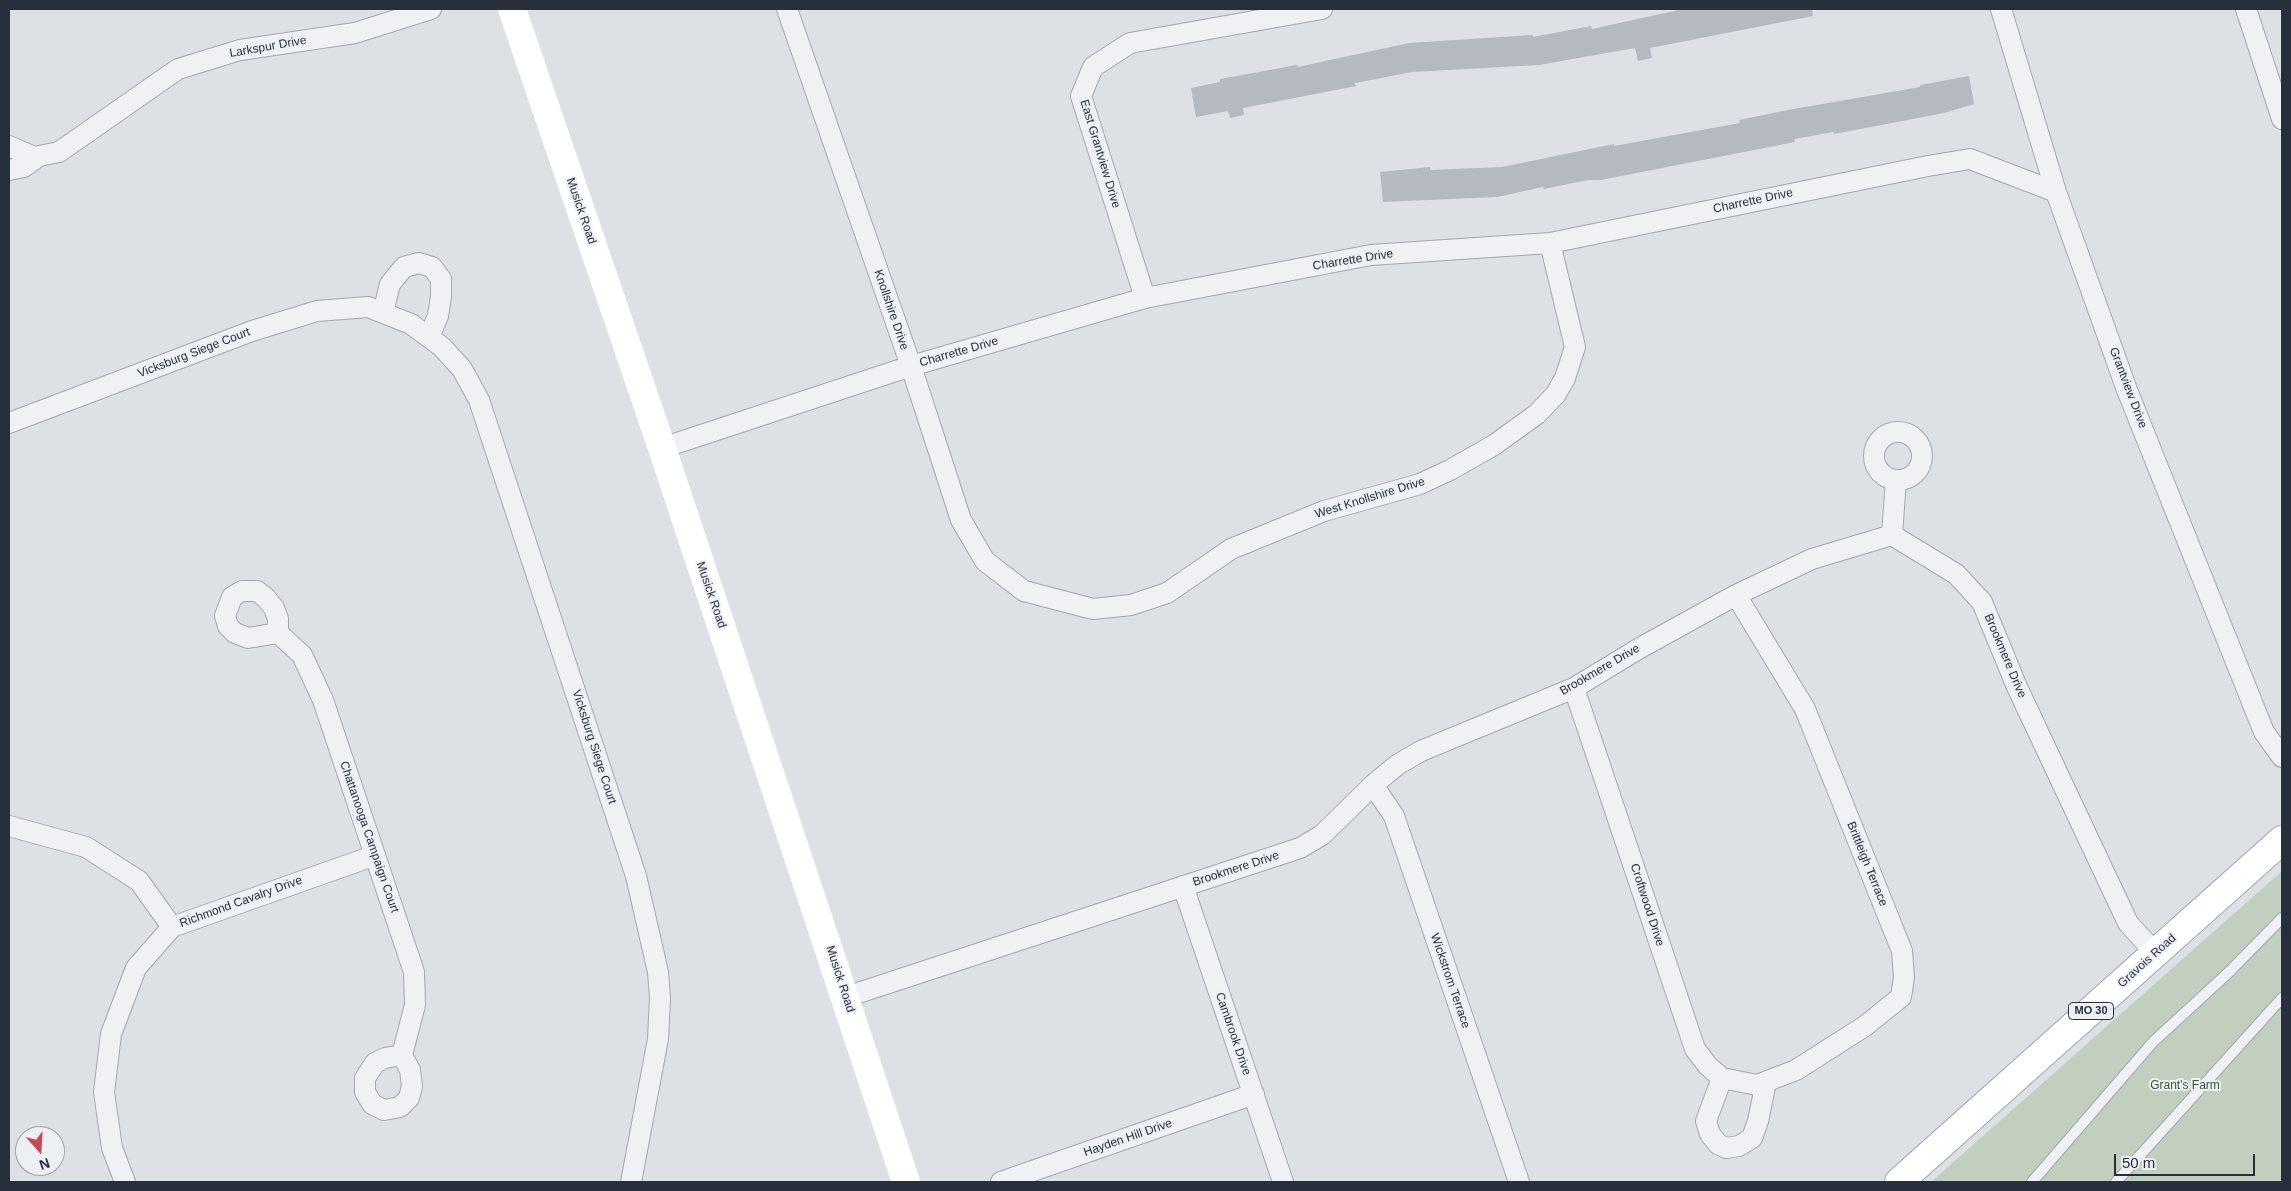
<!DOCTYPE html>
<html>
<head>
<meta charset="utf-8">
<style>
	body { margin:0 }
	#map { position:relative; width:2291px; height:1191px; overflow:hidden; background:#dde0e5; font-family:Helvetica,sans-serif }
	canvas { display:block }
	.frame { position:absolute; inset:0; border:10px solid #282e3b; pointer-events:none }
	.north { position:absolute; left:15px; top:1126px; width:50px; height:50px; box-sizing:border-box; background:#eceff3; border:1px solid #9ea2a9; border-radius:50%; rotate:161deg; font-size:14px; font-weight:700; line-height:20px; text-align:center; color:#282e3b }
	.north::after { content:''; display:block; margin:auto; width:18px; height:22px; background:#c34956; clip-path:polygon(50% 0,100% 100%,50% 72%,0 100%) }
	.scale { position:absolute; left:2114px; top:1154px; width:141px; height:22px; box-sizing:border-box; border:2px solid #282e3b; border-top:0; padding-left:6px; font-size:15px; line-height:18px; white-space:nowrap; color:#282e3b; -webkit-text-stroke:4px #eceff3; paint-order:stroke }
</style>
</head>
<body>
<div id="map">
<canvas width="2291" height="1191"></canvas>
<div class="frame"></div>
<div class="north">N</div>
<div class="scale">50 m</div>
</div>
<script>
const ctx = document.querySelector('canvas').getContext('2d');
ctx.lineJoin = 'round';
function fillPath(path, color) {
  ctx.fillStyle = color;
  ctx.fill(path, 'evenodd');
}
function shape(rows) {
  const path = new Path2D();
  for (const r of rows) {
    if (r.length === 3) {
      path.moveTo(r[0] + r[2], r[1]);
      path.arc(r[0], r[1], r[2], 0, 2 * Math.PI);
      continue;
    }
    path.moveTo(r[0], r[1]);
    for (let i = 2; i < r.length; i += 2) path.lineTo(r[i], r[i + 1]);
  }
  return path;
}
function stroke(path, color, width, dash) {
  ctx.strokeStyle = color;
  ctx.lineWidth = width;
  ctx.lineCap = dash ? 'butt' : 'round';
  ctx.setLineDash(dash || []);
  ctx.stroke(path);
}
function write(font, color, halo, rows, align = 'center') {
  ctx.font = font + ' Helvetica,sans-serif';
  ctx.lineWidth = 4;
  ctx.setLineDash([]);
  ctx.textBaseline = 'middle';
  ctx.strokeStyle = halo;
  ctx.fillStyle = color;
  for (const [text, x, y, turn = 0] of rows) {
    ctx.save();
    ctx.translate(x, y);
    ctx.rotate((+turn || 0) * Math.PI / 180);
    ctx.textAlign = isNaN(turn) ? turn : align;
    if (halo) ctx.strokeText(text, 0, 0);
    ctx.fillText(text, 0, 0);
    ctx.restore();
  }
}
const green = shape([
	[2282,871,2282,1182,1931,1182]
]);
const building = shape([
	[1683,9,1812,9,1813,16,1650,48,1652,58,1638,61,1635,48,1539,65,1412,72,1355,83,1356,86,1243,108,1244,115,1230,118,1228,111,1196,117,1191,88,1220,82,1220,79,1297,65,1298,67,1409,43,1532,35,1533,37,1591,26,1592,29],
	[1969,76,1974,104,1944,113,1834,134,1833,132,1794,139,1795,142,1601,180,1588,180,1544,189,1543,187,1497,197,1383,202,1380,172,1430,167,1430,170,1502,167,1614,144,1614,146,1740,123,1739,120,1788,110,1920,87,1920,85]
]);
const lane = shape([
	[2032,1182,2153,1042,2229,972,2282,918],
	[2116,1182,2282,998]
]);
const street = shape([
	[787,9,911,366,961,520,985,561,1024,591,1093,609,1131,605,1167,593,1231,549,1324,511,1420,484,1450,470,1494,445,1537,414,1556,394,1565,378,1575,347,1550,243],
	[2001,9,2056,192,2127,390,2264,732,2282,757],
	[2246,9,2282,119],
	[9,146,34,157,59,152,178,69,240,50,355,33,431,9],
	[9,170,24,167,39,156],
	[1145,298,1081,96,1093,67,1130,43,1322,9],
	[383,313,390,284,404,267,419,263,432,267,441,279,441,296,438,316,429,337],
	[9,423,252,331,317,311,368,307,411,324,442,347,462,369,479,400,636,876,658,972,660,998,658,1039,631,1182],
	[1898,456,24],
	[662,448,911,366,1145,298,1371,255,1550,243,1928,166,1970,159,2056,192],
	[1892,535,1896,480],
	[278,633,278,619,274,608,266,598,257,591,242,591,232,597,225,616,228,626,235,633,248,638,278,633,302,655,323,700,414,972,415,1005,402,1055,410,1070,412,1086,409,1098,400,1107,384,1110,372,1104,365,1092,365,1078,375,1063,385,1058,402,1055],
	[1574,688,1695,1049,1708,1066,1722,1078,1757,1085,1796,1070,1865,1026,1901,997,1904,977,1902,951,1805,709,1736,595],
	[1373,785,1394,816,1519,1182],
	[9,826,86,847,139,881,172,927],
	[1183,886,1283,1182],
	[846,997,1300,848,1322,835,1373,785,1397,765,1421,751,1574,688,1640,648,1736,595,1812,559,1892,535,1956,574,1982,602,2017,687,2128,923,2156,954],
	[1722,1078,1706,1121,1710,1134,1718,1144,1726,1148,1739,1146,1752,1138,1758,1121,1766,1082],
	[125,1182,112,1148,104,1092,111,1034,136,968,172,927,373,856],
	[1001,1182,1254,1094]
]);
const secondary = shape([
	[512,9,662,448,906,1182]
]);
const primary = shape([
	[1899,1182,2282,840]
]);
const shields = [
	[2091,1011,45]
];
const shieldNames = [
	["MO 30",2091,1011]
];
const streetNames = [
	["Larkspur Drive",268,47,-10],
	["East Grantview Drive",1100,154,73],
	["Charrette Drive",1753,201,-12],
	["Musick Road",581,211,71],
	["Charrette Drive",1353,260,-9],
	["Knollshire Drive",891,310,71],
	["Charrette Drive",959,352,-16],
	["Vicksburg Siege Court",194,353,-21],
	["Grantview Drive",2128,388,69],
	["West Knollshire Drive",1370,498,-17],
	["Musick Road",711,595,71],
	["Brookmere Drive",2005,656,67],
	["Brookmere Drive",1600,670,-30],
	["Vicksburg Siege Court",594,747,72],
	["Chattanooga Campaign Court",369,837,71],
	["Brittleigh Terrace",1867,864,68],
	["Brookmere Drive",1236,869,-18],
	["Richmond Cavalry Drive",241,902,-20],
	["Croftwood Drive",1647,905,72],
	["Gravois Road",2147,961,-42],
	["Musick Road",840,979,72],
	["Wickstrom Terrace",1450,981,71],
	["Cambrook Drive",1233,1034,71],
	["Hayden Hill Drive",1128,1138,-19]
];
const parkNames = [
	["Grant's Farm",2185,1086]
];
fillPath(green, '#c2cfbe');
fillPath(building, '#b4b9c2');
stroke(lane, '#a3a7af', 12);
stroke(street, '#a3a7af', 22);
stroke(primary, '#9da4b0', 30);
stroke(lane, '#eff1f4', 10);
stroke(street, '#eff1f4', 20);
stroke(secondary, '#fff', 28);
stroke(primary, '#fff', 28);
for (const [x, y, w] of shields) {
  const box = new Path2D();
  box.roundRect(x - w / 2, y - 8.5, w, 17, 4);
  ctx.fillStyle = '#eceff3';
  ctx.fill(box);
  stroke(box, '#282e3b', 1);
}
write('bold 11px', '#282e3b', null, shieldNames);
write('12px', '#282e3b', '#eceff3', streetNames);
write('12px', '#3a5536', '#eceff3', parkNames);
</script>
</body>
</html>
